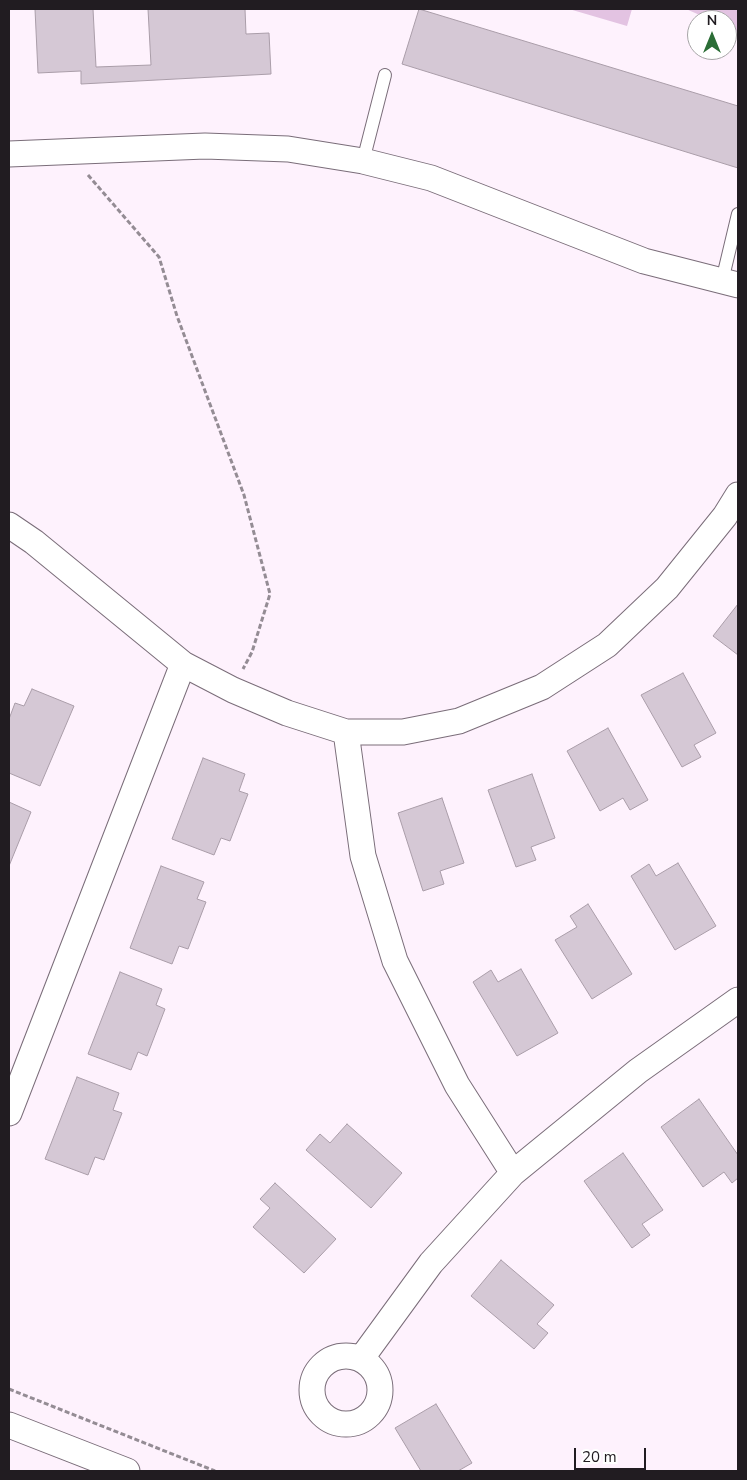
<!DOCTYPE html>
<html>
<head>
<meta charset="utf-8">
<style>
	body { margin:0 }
	#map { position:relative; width:747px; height:1480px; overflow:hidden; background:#fef2fd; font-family:"Nunito Sans",sans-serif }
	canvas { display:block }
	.frame { position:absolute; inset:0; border:10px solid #211c21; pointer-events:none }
	.north { position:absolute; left:687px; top:10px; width:50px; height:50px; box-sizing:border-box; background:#fff; border:1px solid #a6a4a6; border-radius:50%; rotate:0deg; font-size:14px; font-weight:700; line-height:20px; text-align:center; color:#211c21 }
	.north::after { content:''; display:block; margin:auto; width:18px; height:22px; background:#2b6d36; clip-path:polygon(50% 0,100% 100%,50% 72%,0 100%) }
	.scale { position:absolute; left:574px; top:1448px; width:72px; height:22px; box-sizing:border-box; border:2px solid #211c21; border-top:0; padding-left:6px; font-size:15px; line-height:18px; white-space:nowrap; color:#211c21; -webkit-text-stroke:4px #fff; paint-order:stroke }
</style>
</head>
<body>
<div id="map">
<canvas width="747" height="1480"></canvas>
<div class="frame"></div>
<div class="north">N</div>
<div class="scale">20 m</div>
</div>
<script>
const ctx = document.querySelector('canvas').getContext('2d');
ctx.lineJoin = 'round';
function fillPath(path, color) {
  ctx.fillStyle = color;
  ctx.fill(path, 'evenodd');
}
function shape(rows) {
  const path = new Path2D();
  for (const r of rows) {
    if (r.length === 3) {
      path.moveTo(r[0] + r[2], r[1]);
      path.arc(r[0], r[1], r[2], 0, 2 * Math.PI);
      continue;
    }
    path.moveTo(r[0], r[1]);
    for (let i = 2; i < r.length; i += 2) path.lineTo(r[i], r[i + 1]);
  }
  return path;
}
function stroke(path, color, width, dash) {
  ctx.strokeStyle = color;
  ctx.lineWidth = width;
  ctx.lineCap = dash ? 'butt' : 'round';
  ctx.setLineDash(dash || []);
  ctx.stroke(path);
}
const green = shape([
	[569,9,632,9,627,26],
	[686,9,738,9,738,32,727,27,727,20,711,20]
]);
const building = shape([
	[35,9,93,9,96,67,151,65,148,9,245,9,246,34,269,33,271,74,81,84,81,71,38,73,35,9],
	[419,9,738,106,738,168,402,64,419,9],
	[738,604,738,655,713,636,738,604],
	[683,673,716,733,694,745,701,757,682,767,641,695,683,673],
	[32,689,74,706,40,786,9,773,9,719,15,703,24,706,32,689],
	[608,728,648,800,630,810,623,798,600,811,567,751,608,728],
	[203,758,245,774,239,791,248,794,230,841,221,838,214,855,172,839,203,758],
	[532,774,555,838,531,847,536,860,516,867,488,790,532,774],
	[442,798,464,863,440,871,444,884,423,891,398,813,442,798],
	[9,802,31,812,9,866,9,802],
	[678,863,716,926,675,950,631,876,649,864,656,876,678,863],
	[161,866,204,882,197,899,206,902,188,949,179,946,172,964,130,948,161,866],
	[588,904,632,974,592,999,555,940,577,927,570,916,588,904],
	[521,969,558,1033,517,1056,473,982,491,970,498,982,521,969],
	[120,972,162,989,156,1005,165,1009,147,1056,138,1052,131,1070,88,1054,120,972],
	[77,1077,119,1093,113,1110,122,1113,104,1160,95,1157,88,1175,45,1159,77,1077],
	[699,1099,738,1155,738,1178,732,1183,724,1172,703,1187,661,1127,699,1099],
	[347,1124,402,1173,371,1208,306,1150,320,1134,330,1143,347,1124],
	[623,1153,663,1210,642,1224,650,1235,632,1248,584,1181,623,1153],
	[275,1183,336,1239,304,1273,253,1227,270,1208,260,1199,275,1183],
	[501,1260,554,1305,537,1324,548,1333,534,1349,471,1296,501,1260],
	[436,1404,472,1463,458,1471,421,1471,395,1428,436,1404]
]);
const path = shape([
	[88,175,159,257,177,316,244,495,270,594,252,652,243,669],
	[9,1389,215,1471]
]);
const lane = shape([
	[363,161,385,75],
	[722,281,738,214]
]);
const street = shape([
	[9,154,205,146,288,149,363,161,431,178,644,261,738,285],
	[9,525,34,542,183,664],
	[346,732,363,856,395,961,457,1085,513,1173,638,1071,738,1000],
	[9,1113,183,664,233,690,287,713,346,732,403,732,459,721,542,687,607,645,667,588,725,516,738,495],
	[346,1390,34],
	[361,1359,431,1263,513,1173],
	[9,1425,127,1471]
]);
fillPath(green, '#e3c3e2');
fillPath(building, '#d5c8d5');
stroke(building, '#aa9da9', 1);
stroke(lane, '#7a6d79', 14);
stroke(street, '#7a6d79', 27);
stroke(path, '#948c94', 3, [5, 2.5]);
stroke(lane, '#fff', 12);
stroke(street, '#fff', 25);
</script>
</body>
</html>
